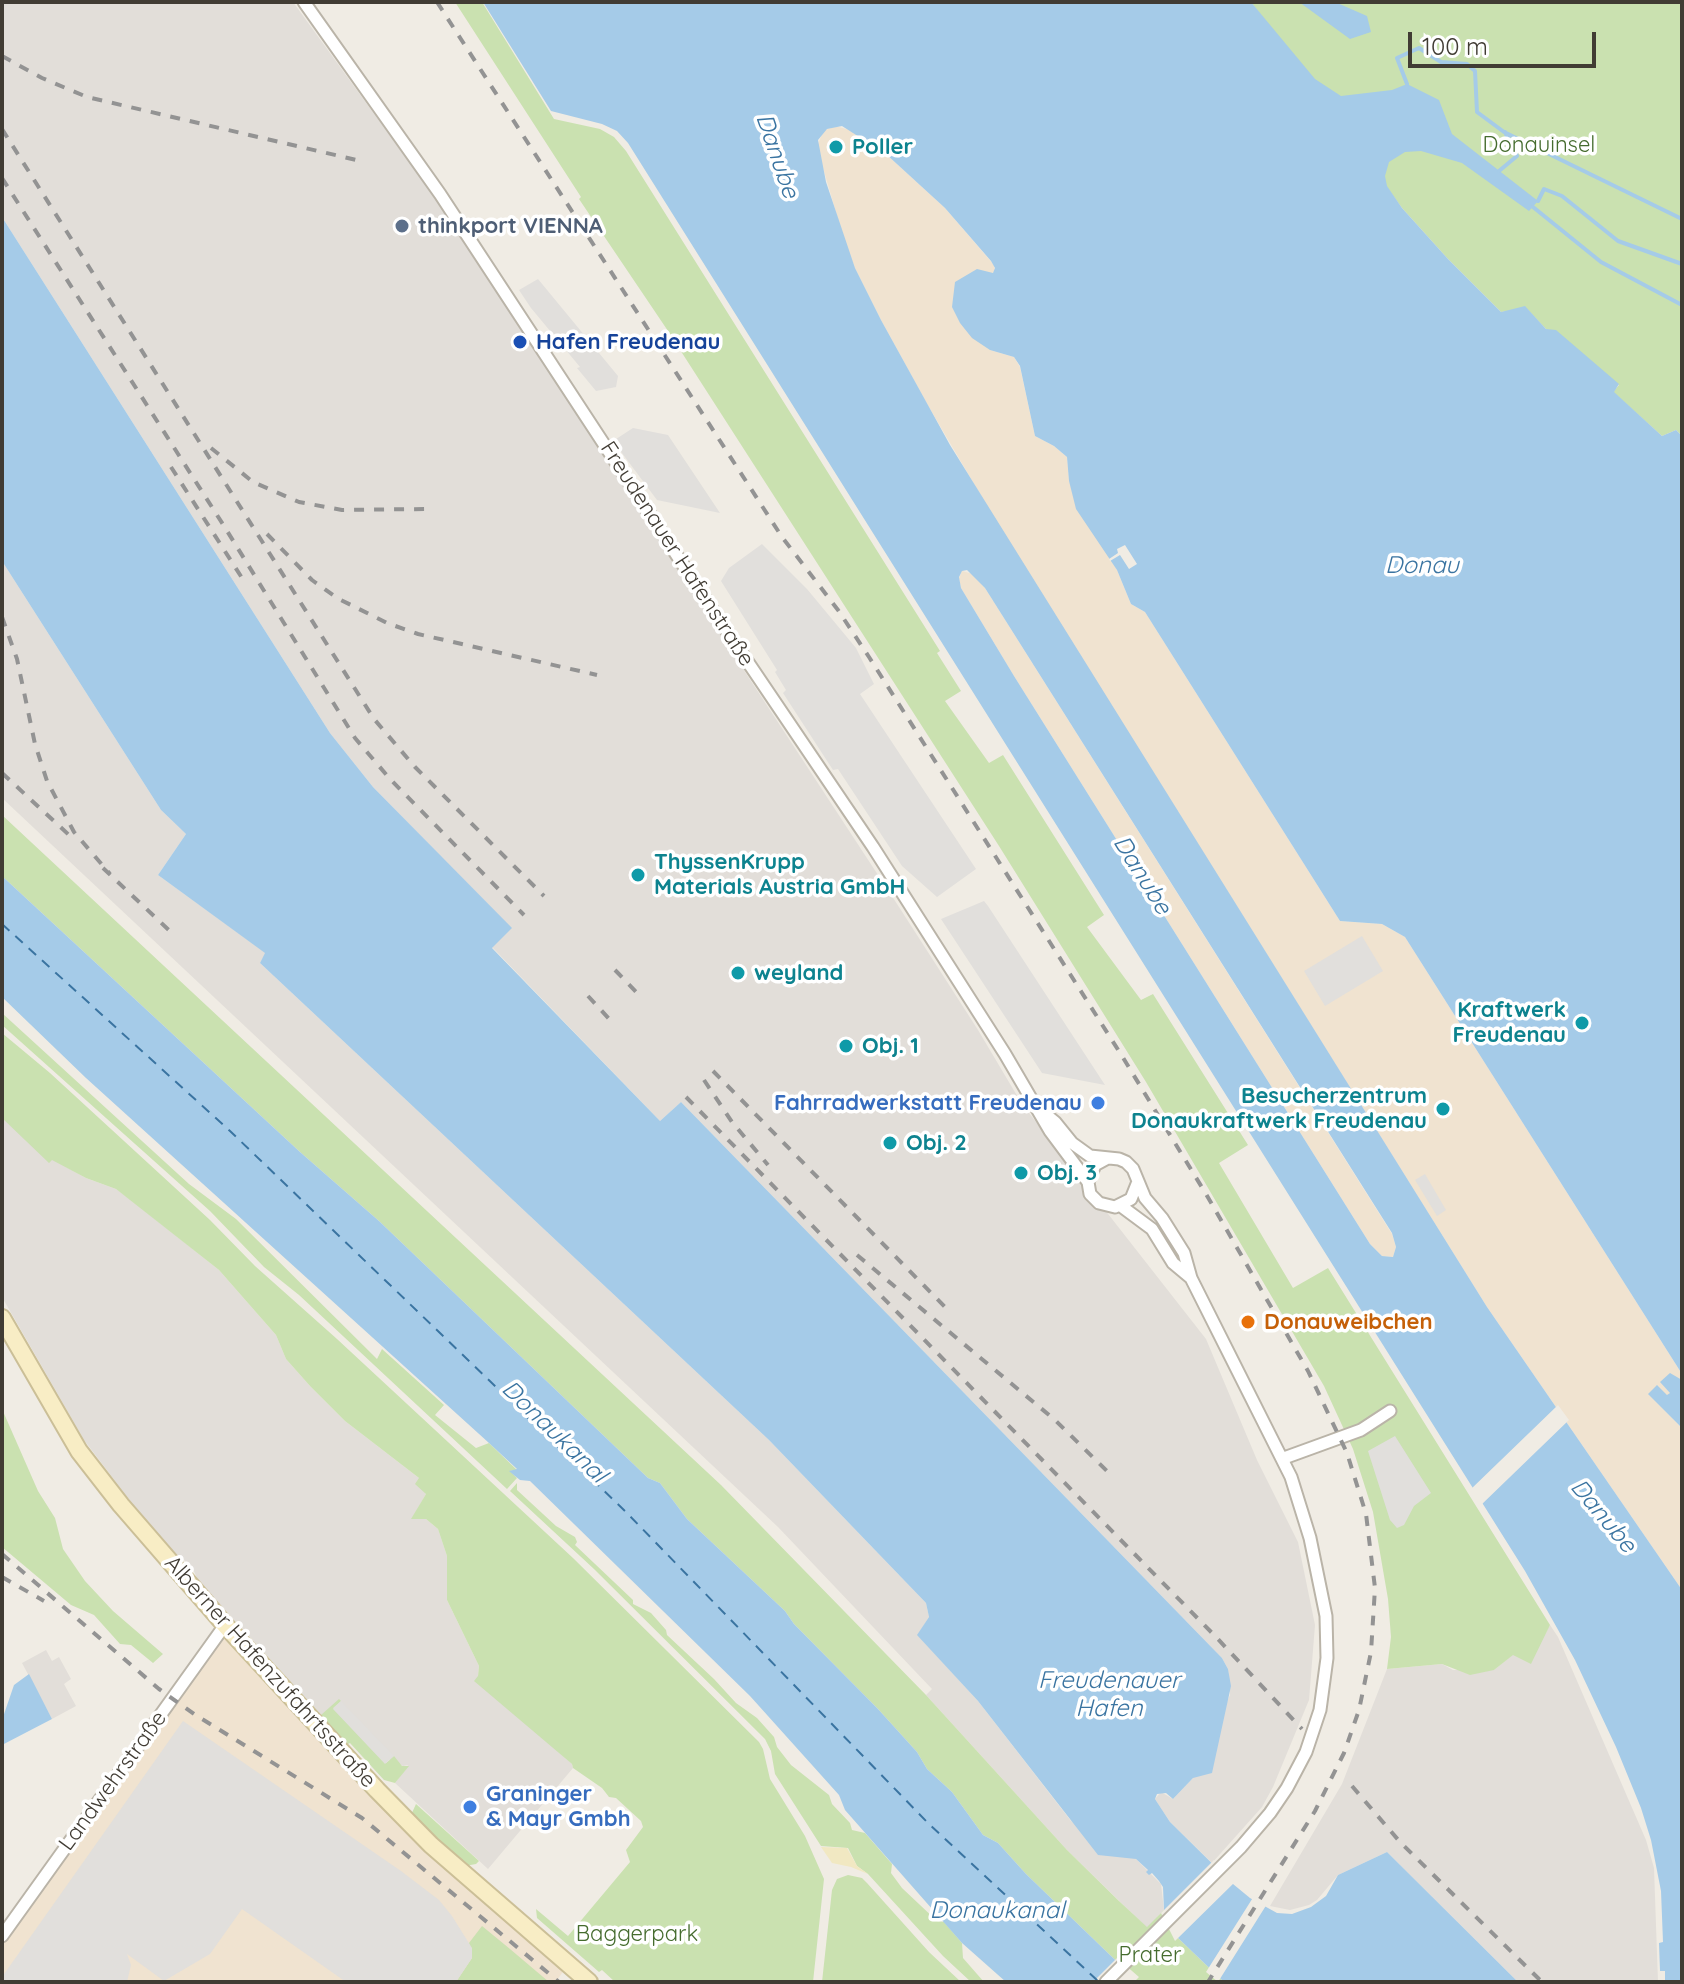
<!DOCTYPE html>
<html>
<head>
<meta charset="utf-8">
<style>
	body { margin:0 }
	#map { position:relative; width:1684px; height:1984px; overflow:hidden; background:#f0ece4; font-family:Quicksand,sans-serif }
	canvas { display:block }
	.frame { position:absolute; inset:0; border:4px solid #413c34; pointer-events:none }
	.scale { position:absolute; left:1408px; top:32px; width:188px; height:36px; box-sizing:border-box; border:4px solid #413c34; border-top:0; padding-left:10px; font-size:24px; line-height:28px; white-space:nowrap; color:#413c34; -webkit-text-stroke:6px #fff; paint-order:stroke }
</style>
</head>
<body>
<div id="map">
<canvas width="1684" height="1984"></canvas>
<div class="frame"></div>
<div class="scale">100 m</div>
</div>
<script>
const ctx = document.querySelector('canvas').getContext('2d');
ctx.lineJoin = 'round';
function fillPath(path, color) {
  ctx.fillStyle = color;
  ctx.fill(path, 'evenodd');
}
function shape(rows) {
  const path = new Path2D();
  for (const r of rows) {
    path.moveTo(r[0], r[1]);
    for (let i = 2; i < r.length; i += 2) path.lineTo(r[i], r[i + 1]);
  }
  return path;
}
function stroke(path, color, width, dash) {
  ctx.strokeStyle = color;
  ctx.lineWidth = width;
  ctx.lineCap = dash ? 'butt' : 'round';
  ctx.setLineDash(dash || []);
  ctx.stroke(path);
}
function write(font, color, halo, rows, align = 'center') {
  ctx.font = font + ' Quicksand,sans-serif';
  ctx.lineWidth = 7;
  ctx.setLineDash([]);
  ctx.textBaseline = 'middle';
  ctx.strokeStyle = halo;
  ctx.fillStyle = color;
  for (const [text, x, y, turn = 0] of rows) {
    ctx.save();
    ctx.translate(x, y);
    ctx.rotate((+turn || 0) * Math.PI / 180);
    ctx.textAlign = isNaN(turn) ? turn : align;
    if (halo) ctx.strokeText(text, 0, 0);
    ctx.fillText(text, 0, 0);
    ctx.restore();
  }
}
const commercial = shape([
	[835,126,850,130,886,154,945,208,994,265,995,271,991,274,990,350,1014,357,1020,367,1035,436,1054,446,1067,457,1069,481,1117,570,1131,604,1145,612,1340,921,1382,924,1405,937,1682,1374,1681,1381,1661,1382,1671,1393,1668,1395,1649,1394,1682,1428,1682,1590,1487,1307,991,513,926,402,881,320,855,268,844,240,817,147,823,131],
	[962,571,973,574,985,588,1392,1234,1396,1247,1393,1257,1382,1256,1370,1244,1014,676,961,588,959,578],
	[225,1625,309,1717,568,1964,556,1982,2,1982,2,1936]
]);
const industrial = shape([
	[2,2,293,2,430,191,899,907,978,1030,1022,1104,1206,1339,1257,1460,1298,1542,1315,1625,1309,1700,1273,1787,1262,1807,1212,1863,1170,1822,1155,1799,1161,1792,1173,1799,1193,1778,1230,1695,1228,1669,1222,1658,681,1102,660,1121,492,947,511,928,373,787,330,733,2,217],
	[2,561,161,810,186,834,158,875,266,953,260,963,769,1440,926,1603,929,1617,918,1635,978,1701,1071,1821,1136,1859,1161,1884,1164,1910,1147,1928,1067,1850,926,1695,932,1689,778,1527,2,798],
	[2,1118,52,1159,86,1178,116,1189,130,1199,219,1270,276,1335,286,1359,310,1386,345,1421,419,1478,426,1494,412,1519,426,1519,438,1529,447,1556,447,1600,479,1666,478,1676,572,1764,573,1768,488,1869,395,1783,408,1765,403,1766,350,1743,321,1715,198,1580,193,1569,180,1556,173,1553,150,1527,84,1440,2,1297],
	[1550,1625,1558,1637,1646,1840,1654,1868,1658,1982,1518,1982,1387,1852,1338,1875,1317,1900,1309,1905,1290,1910,1270,1906,1342,1784,1387,1669,1442,1664,1453,1670,1494,1670,1512,1655,1539,1644],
	[46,1650,52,1661,59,1657,71,1679,64,1684,76,1706,52,1719,22,1663]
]);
const green = shape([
	[455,2,482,2,554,119,600,129,614,137,626,151,940,651,937,653,961,691,945,701,989,763,1003,755,1104,915,1087,927,1141,1000,1153,994,1248,1145,1219,1163,1293,1288,1328,1268,1550,1625,1531,1664,1513,1655,1494,1670,1470,1675,1442,1664,1387,1669,1391,1637,1388,1599,1373,1512,1353,1449,1324,1386,1146,1082,999,846,666,328,579,199,581,197],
	[1251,2,1682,2,1682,436,1676,430,1662,436,1613,392,1619,385,1546,329,1527,309,1501,312,1448,259,1402,208],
	[2,815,721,1485,926,1695,1067,1850,1119,1901,1147,1927,1164,1910,1178,1938,1224,1982,1138,1982,1026,1874,998,1843,983,1835,952,1792,927,1769,917,1752,878,1709,794,1624,785,1611,687,1519,660,1483,648,1478,379,1221,300,1152,2,876],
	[2,1013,189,1184,236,1219,377,1359,382,1349,444,1405,435,1415,476,1448,489,1443,517,1470,510,1471,517,1478,507,1489,299,1295,264,1267,210,1211,2,1025],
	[2,1033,50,1073,210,1220,255,1266,337,1339,573,1558,759,1742,763,1749,770,1779,805,1836,824,1879,813,1982,615,1982,602,1970,599,1972,537,1918,536,1909,568,1936,630,1862,626,1850,643,1827,641,1821,616,1798,609,1797,602,1788,573,1768,572,1764,474,1681,478,1676,479,1666,447,1600,447,1556,438,1529,426,1519,411,1519,426,1494,415,1484,419,1478,345,1421,310,1386,286,1359,276,1335,219,1270,116,1189,86,1178,52,1160,49,1163,2,1118],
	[2,1409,38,1491,55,1518,63,1549,85,1581,113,1611,163,1654,153,1663,131,1645,120,1644,94,1615,71,1605,2,1547],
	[517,1483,517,1490,556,1526,575,1537,577,1542,575,1545,633,1600,633,1604,651,1613,666,1630,667,1635,714,1679,736,1703,757,1718,774,1737,777,1747,791,1765,829,1795,832,1804,850,1823,852,1830,865,1833,892,1864,891,1873,902,1888,937,1921,944,1922,962,1943,963,1958,984,1982,971,1982,943,1956,868,1874,857,1866,848,1848,821,1846,775,1774,771,1751,765,1739,594,1569,510,1491],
	[339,1699,341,1701,333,1708,386,1763,394,1756,402,1766,409,1766,395,1783,384,1780,350,1743,346,1745,322,1720,321,1715],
	[416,1804,479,1861,476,1864,465,1866,411,1815],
	[848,1875,862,1878,867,1883,929,1952,961,1982,822,1982,832,1890,837,1879],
	[482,1926,510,1949,549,1982,456,1982,472,1958,469,1943]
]);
const sand = shape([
	[821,1847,847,1848,857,1866,868,1874,851,1867,832,1863]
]);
const parking = shape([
	[538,279,618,376,616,387,596,391,577,368,580,367,531,308,519,290],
	[633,428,668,435,720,513,657,500,613,441],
	[762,544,807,589,856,648,874,684,860,694,976,869,937,897,902,866,838,769,833,770,783,693,786,690,775,672,777,670,721,581,729,568],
	[984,901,988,906,1105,1085,1042,1073,941,919],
	[1362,936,1383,971,1325,1006,1304,971],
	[1425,1174,1446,1210,1437,1216,1415,1180],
	[1395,1436,1431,1493,1414,1506,1404,1525,1397,1528,1390,1520,1368,1451],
	[341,1701,394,1756,385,1764,333,1709],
	[183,1721,401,1871,439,1900,452,1916,472,1948,472,1958,456,1982,346,1982,242,1909,210,1954,164,1981,127,1954,131,1965,127,1982,2,1982,2,1977]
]);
const water = shape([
	[483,2,1251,2,1315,79,1341,96,1392,90,1407,84,1439,100,1452,134,1538,201,1529,211,1462,163,1421,151,1405,152,1389,162,1385,176,1387,186,1402,208,1448,259,1501,312,1525,306,1546,329,1556,330,1619,384,1614,392,1662,436,1676,430,1682,436,1682,1374,1405,937,1382,924,1340,921,1145,612,1131,604,1117,570,1076,509,1069,481,1067,457,1054,446,1035,436,1020,366,1014,357,990,350,972,338,960,323,952,307,955,282,977,269,993,273,995,268,991,261,945,208,886,154,842,126,827,129,818,140,826,182,855,268,881,320,950,445,1487,1307,1682,1590,1682,1982,1665,1982,1665,1971,1660,1971,1659,1943,1663,1942,1661,1891,1651,1840,1641,1808,1616,1747,1575,1660,1525,1571,628,143,617,131,602,124,551,111],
	[967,570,985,588,1392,1233,1396,1247,1393,1257,1382,1256,1370,1244,1014,676,961,588,959,577,962,571],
	[1299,2,1335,2,1367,16,1371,32,1350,39],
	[2,217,330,733,373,787,512,928,492,948,660,1121,681,1102,1222,1658,1228,1669,1231,1686,1212,1773,1193,1778,1173,1799,1166,1793,1157,1794,1155,1799,1170,1822,1233,1884,1250,1898,1277,1913,1292,1914,1311,1907,1326,1896,1338,1875,1387,1852,1518,1982,1224,1982,1178,1938,1164,1910,1163,1887,1159,1881,1152,1873,1149,1875,1146,1872,1148,1870,1136,1859,1098,1855,978,1701,917,1635,929,1617,926,1603,769,1440,260,963,265,953,158,875,186,834,161,810,2,561],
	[2,876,300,1152,379,1221,648,1478,660,1483,687,1519,785,1611,794,1624,878,1709,917,1752,927,1769,952,1792,983,1835,998,1843,1026,1874,1138,1982,1006,1982,962,1943,845,1810,839,1795,750,1696,530,1481,520,1480,515,1476,509,1471,517,1469,489,1443,86,1078,2,997],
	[1670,1373,1682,1380,1682,1428,1648,1394,1657,1385,1667,1395,1670,1393,1660,1382],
	[29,1674,52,1719,2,1745,2,1720,14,1685]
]);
const pier = shape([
	[1125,545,1137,564,1129,569,1120,555,1110,561,1109,559,1118,553,1117,549],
	[1558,1405,1569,1420,1480,1506,1470,1490],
	[1214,1860,1236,1881,1175,1941,1161,1913],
	[1254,1896,1267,1904,1218,1982,1206,1972],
	[1117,1958,1139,1977,1134,1982,1093,1982]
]);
const stream = shape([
	[1407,84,1397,58,1419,48,1441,62,1467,64,1475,71,1477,112,1504,132,1682,219],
	[1499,171,1517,156,1505,132],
	[1538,201,1544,189,1562,196,1618,241,1682,264],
	[1533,207,1601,262,1682,305]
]);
const ferry = shape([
	[2,924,230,1131,626,1512,928,1823,1099,1982]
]);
const street = shape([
	[304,2,440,194,714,612,873,847,1005,1054,1050,1131,1088,1182,1090,1194,1099,1203,1115,1207,1131,1199,1137,1184],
	[1044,1113,1055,1122,1072,1143,1090,1156,1119,1159,1126,1162,1133,1169,1145,1198,1162,1218,1184,1253,1191,1278,1291,1477,1310,1538,1326,1616,1327,1658,1320,1710,1306,1752,1287,1788,1270,1813,1241,1847,1106,1982],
	[1088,1182,1095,1165,1106,1159],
	[1121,1206,1152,1229,1173,1263,1191,1278],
	[1284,1458,1361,1430,1390,1411],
	[2,1936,225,1625]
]);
const secondary = shape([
	[2,1318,79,1451,121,1505,225,1625,377,1790,431,1845,589,1982]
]);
const rail = shape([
	[437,2,782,537,838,610,869,657,1122,1056,1206,1194,1308,1371,1347,1453,1366,1514,1375,1588,1371,1652,1359,1710,1344,1753,1315,1811,1208,1982],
	[2,56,42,78,87,97,365,162],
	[2,129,374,719,415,767,544,896],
	[2,178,224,526,355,738,390,779,524,915],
	[211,448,253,482,299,502,342,510,425,509],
	[171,467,244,581],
	[267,534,312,580,337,598,387,623,418,634,597,675],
	[2,617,17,659,35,744,47,781,74,832,110,874],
	[2,773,69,835],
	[103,868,173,934],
	[615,970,639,995],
	[588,996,612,1022],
	[713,1071,948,1310],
	[704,1080,732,1122,768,1165],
	[686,1097,1216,1637,1302,1729],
	[857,1255,1055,1420,1110,1474],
	[2,1554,159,1689,194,1714,362,1818,559,1982],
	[2,1577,44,1601],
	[1352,1786,1400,1842,1542,1982]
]);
const markers = [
	[836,147,8,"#0f9aa8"],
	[402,226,8,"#5c6f8a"],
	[520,342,8,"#1a4fb4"],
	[638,875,8,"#0f9aa8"],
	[738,973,8,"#0f9aa8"],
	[1582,1023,8,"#0f9aa8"],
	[846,1046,8,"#0f9aa8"],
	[1098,1103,8,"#3f7fe0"],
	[1443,1109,8,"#0f9aa8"],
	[890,1143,8,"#0f9aa8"],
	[1021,1173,8,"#0f9aa8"],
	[1248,1322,8,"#e8710a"],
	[470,1807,8,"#3f7fe0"]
];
const parkNames = [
	["Donauinsel",1539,145],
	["Baggerpark",637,1934],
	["Prater",1150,1955]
];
const cultureNames = [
	["Poller",852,147],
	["ThyssenKrupp",654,862],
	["Materials Austria GmbH",654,887],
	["weyland",754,973],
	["Kraftwerk",1566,1010,"right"],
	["Freudenau",1566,1035,"right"],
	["Obj. 1",862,1046],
	["Besucherzentrum",1427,1096,"right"],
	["Donaukraftwerk Freudenau",1427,1121,"right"],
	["Obj. 2",906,1143],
	["Obj. 3",1037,1173]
];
const serviceNames = [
	["thinkport VIENNA",418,226]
];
const transitNames = [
	["Hafen Freudenau",536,342]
];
const streetNames = [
	["Freudenauer Hafenstraße",677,554,57],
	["Alberner Hafenzufahrtsstraße",270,1672,48],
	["Landwehrstraße",113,1781,-54]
];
const shopNames = [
	["Fahrradwerkstatt Freudenau",1082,1103],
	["Graninger",486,1794,"left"],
	["& Mayr Gmbh",486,1819,"left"]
];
const foodNames = [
	["Donauweibchen",1264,1322]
];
const waterNames = [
	["Danube",777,156,71],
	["Donau",1422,566],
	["Danube",1142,875,58],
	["Donaukanal",554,1432,44],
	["Danube",1603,1516,50],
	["Freudenauer",1109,1681],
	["Hafen",1109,1709],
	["Donaukanal",997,1911]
];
fillPath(commercial, '#f0e3d0');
fillPath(industrial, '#e2ded9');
fillPath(green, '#cae1b0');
fillPath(sand, '#f1e8c2');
fillPath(parking, '#e1dfdc');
fillPath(water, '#a5cbe8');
fillPath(pier, '#f0ece4');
stroke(stream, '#a5cbe8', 4);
stroke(ferry, '#3a74a1', 2, [10, 8]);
stroke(street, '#bab4a8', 15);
stroke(secondary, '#cbbf97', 20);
stroke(street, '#fff', 11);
stroke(secondary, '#f8edc5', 16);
stroke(rail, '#939393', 4, [10, 10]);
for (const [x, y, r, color] of markers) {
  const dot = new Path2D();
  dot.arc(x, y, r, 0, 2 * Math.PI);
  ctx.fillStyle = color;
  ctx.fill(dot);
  stroke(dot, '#fff', 3);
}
write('22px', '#456c2e', '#fff', parkNames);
write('bold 22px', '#0d838f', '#fff', cultureNames, 'left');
write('bold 22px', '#4e5e75', '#fff', serviceNames, 'left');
write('bold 22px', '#164399', '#fff', transitNames, 'left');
write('22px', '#413c34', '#fff', streetNames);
write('bold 22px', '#366cbe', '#fff', shopNames, 'right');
write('bold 22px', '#c56008', '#fff', foodNames, 'left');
write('italic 24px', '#3a74a1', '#fff', waterNames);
</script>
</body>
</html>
